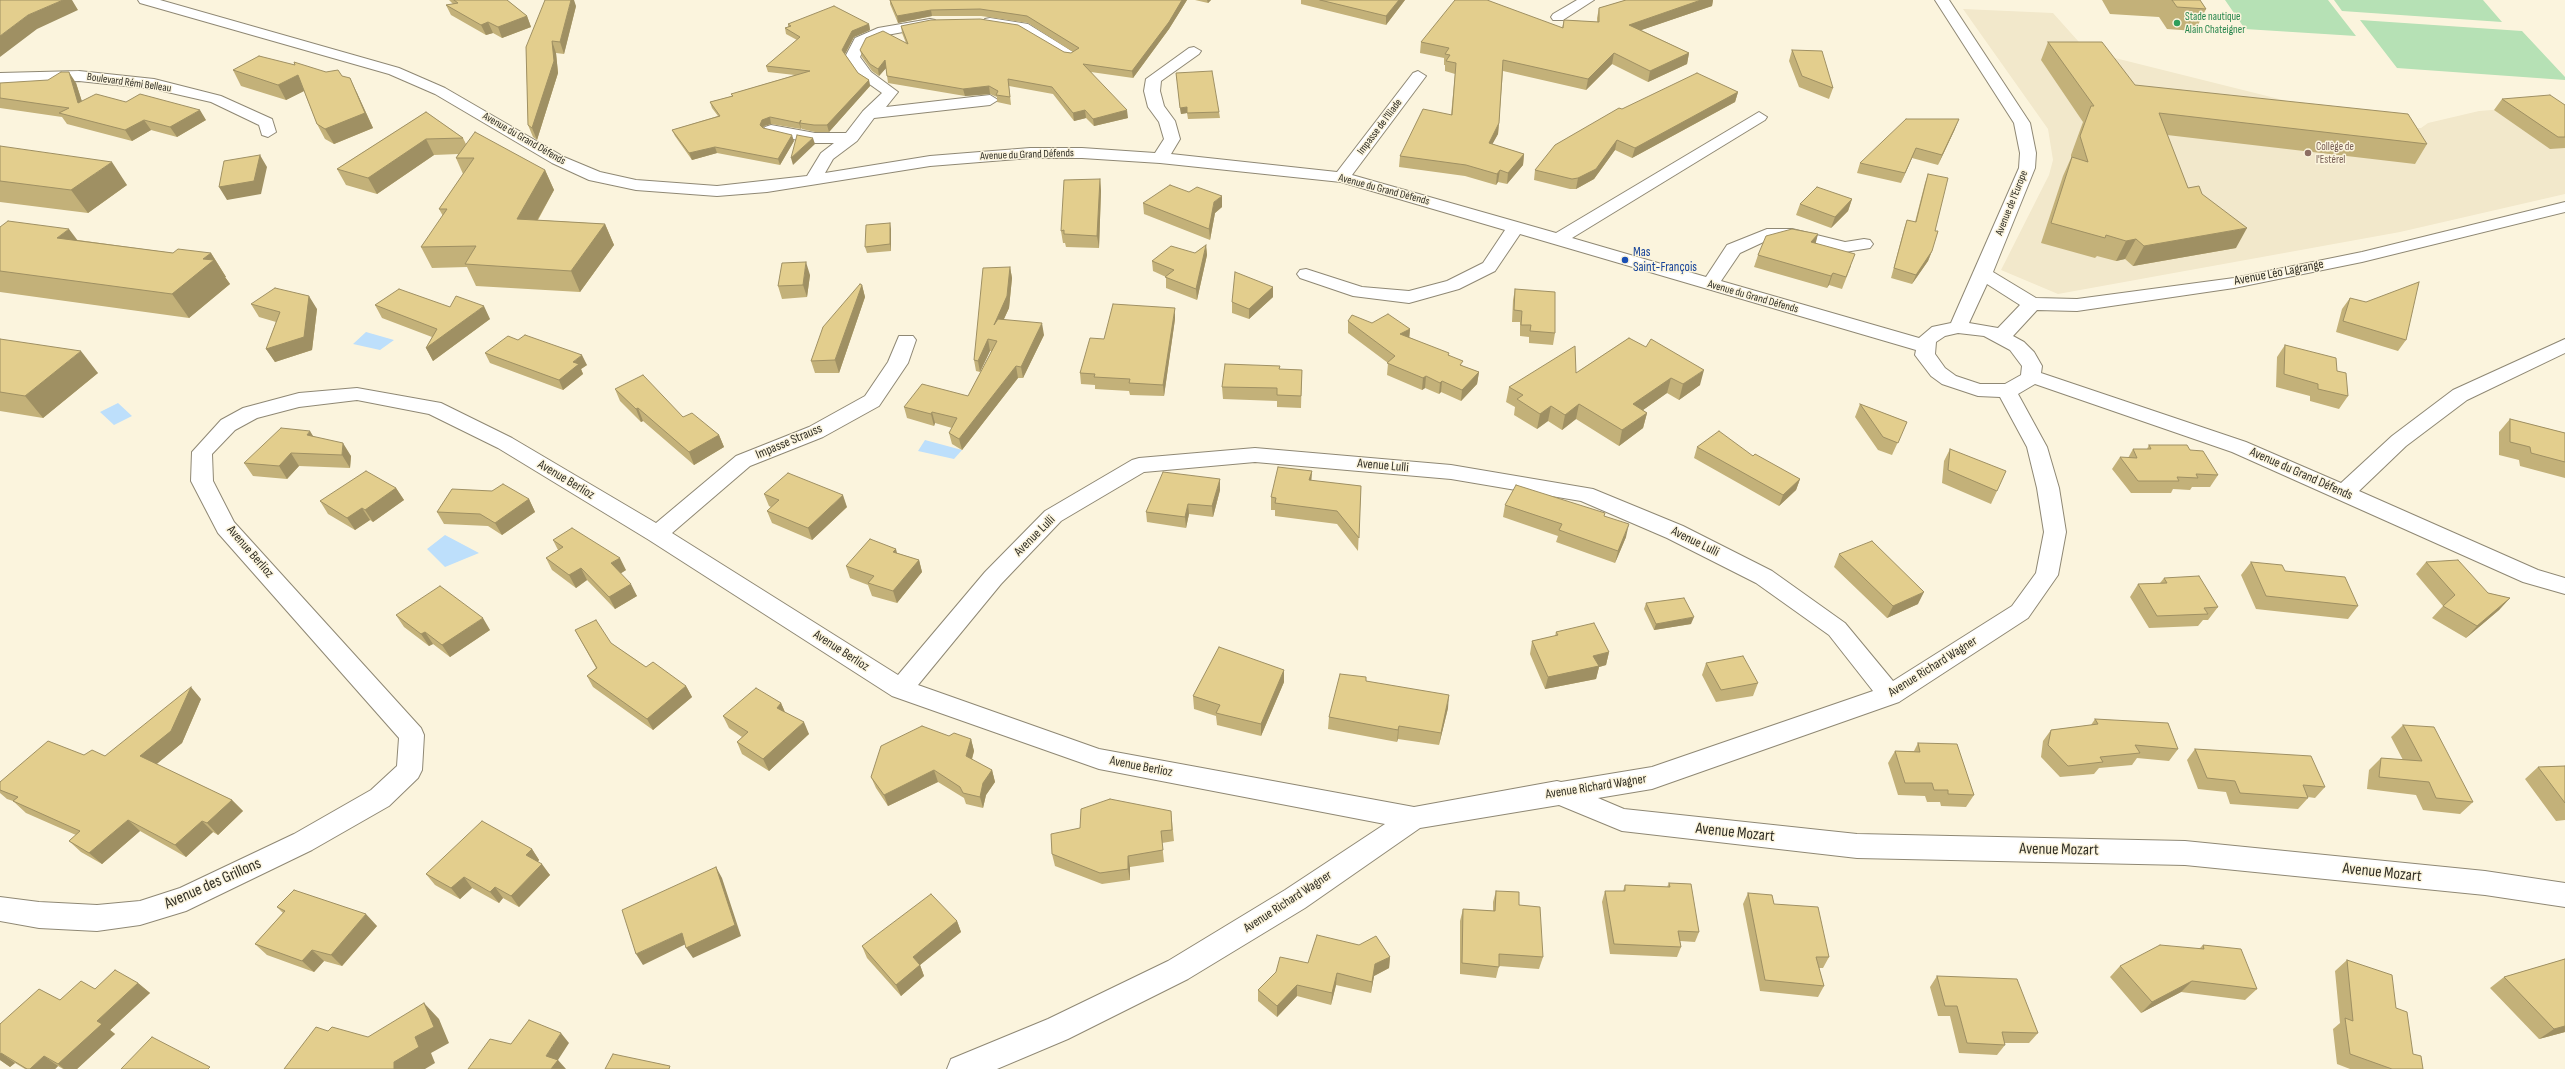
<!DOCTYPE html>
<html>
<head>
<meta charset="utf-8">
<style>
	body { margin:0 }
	canvas { display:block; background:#fbf4dd }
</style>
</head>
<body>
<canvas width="2565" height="1069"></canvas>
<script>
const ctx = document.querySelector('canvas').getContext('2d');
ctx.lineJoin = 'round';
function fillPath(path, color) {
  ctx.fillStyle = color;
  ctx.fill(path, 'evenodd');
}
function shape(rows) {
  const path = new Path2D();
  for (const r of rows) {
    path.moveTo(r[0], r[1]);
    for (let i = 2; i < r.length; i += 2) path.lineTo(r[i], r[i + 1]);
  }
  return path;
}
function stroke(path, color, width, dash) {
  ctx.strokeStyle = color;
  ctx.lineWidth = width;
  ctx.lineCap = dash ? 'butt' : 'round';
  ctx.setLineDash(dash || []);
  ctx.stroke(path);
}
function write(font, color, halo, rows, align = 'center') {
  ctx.font = font + ' "Sofia Sans Condensed",sans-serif';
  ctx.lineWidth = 3;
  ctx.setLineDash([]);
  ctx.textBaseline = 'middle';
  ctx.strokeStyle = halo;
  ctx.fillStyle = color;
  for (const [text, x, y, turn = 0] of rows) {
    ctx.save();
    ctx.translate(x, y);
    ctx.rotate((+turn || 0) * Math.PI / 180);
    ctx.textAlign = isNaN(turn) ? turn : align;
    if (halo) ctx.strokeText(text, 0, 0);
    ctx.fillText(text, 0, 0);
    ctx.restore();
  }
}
const built = shape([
	[1963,9,2053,13,2087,51,2355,118,2408,128,2421,128,2428,123,2479,111,2544,106,2565,111,2565,194,2400,232,2058,294,2001,270,2049,175,2053,160,2048,129]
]);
const green = shape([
	[2225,0,2328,0,2356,36,2245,29],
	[2334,0,2483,0,2502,22,2342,11],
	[2360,20,2522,31,2565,77,2565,80,2397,68]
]);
const water = shape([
	[366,332,394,340,380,350,353,344],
	[118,403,132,416,114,425,100,412],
	[925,440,962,450,954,459,918,451],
	[445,535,479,553,445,567,427,549]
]);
const minor = shape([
	[138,0,160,0,399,68,445,88,564,157,600,172,636,180,717,186,807,176,821,153,834,143,815,143,771,135,765,133,763,130,765,127,771,125,815,133,846,133,863,111,882,93,861,78,845,57,855,38,878,28,930,19,935,20,937,23,935,26,887,35,866,44,860,57,871,72,898,92,886,107,990,95,998,100,990,105,874,118,857,141,833,159,825,173,930,156,1030,148,1082,148,1155,153,1164,139,1159,122,1148,107,1144,91,1146,79,1189,48,1194,47,1201,51,1199,54,1161,81,1160,91,1164,106,1175,121,1180,139,1171,154,1337,172,1413,73,1418,71,1426,76,1352,175,1556,233,1759,112,1767,117,1765,120,1572,238,1706,277,1727,245,1767,229,1792,229,1845,242,1864,239,1870,240,1873,244,1870,248,1845,252,1792,239,1770,239,1740,253,1721,281,1919,338,1932,327,1951,323,2019,168,2020,153,2014,123,1935,0,1949,0,2030,123,2036,153,2035,168,1993,272,2036,298,2077,299,2234,278,2362,252,2565,202,2565,212,2362,262,2234,288,2077,311,2037,310,2013,336,2024,342,2034,352,2042,366,2041,373,2246,442,2341,483,2392,436,2453,390,2565,339,2565,353,2467,400,2406,446,2359,491,2538,570,2565,578,2565,594,2523,582,2232,452,2035,384,2018,394,2047,447,2059,488,2066,532,2058,575,2028,618,1899,702,1652,789,1598,798,1624,809,1857,834,2185,841,2485,871,2565,883,2565,907,2485,895,2185,865,1857,858,1622,831,1559,805,1420,828,1305,908,1188,979,1068,1039,997,1069,947,1069,951,1059,1048,1019,1168,961,1285,890,1385,824,1099,769,892,696,649,540,498,448,429,414,357,400,299,407,257,418,235,430,212,454,213,481,234,522,421,728,424,735,422,770,418,778,389,806,312,850,186,911,140,925,97,931,39,928,0,921,0,897,39,902,97,905,140,901,180,888,294,834,371,790,397,766,399,738,218,533,191,481,192,452,221,420,243,408,299,393,357,388,441,403,512,438,656,523,736,456,809,427,865,396,888,362,899,336,913,336,916,340,908,363,879,406,823,437,750,466,672,533,898,675,985,572,1045,511,1132,460,1139,458,1255,448,1451,465,1593,489,1683,526,1772,571,1845,623,1893,681,2012,606,2036,573,2044,532,2037,488,2027,447,2000,397,1978,396,1942,384,1931,376,1918,359,1915,355,1916,350,1520,234,1495,271,1459,289,1409,303,1353,296,1300,278,1297,274,1300,270,1306,269,1362,287,1409,291,1447,281,1483,263,1505,230,1341,182,1160,163,1082,158,1030,158,930,166,767,192,717,196,636,190,589,180,552,163,435,94,389,74,140,3,138,0],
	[1987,284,2020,305,1998,328,1969,323,1987,284],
	[1958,333,1984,336,2010,350,2022,366,2021,375,2005,384,1980,384,1956,376,1945,368,1935,354,1936,342,1945,336,1958,333],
	[1255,462,1451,479,1581,501,1667,538,1756,583,1829,635,1873,691,1652,767,1561,782,1557,781,1414,807,1099,749,918,685,1001,584,1061,521,1144,472,1255,462],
	[1577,0,1594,0,1563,20,1553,20,1551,17,1553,14,1577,0],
	[990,18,1028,24,1078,55,1071,59,1066,58,1019,31,985,25,983,22,985,19,990,18],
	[79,71,154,79,221,96,272,119,276,132,268,137,262,135,259,125,211,102,154,89,79,81,0,83,0,73,79,71]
]);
const wall = shape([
	[449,0,507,0,527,16,531,27,502,38,493,33,486,35,451,15,446,5,453,4],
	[890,0,1187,0,1169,29,1133,78,1091,72,1128,118,1094,126,1086,118,1074,121,1053,94,1009,86,1011,105,997,102,997,97,990,94,965,96,888,83,886,68,879,76,872,71,862,57,860,50,906,43,902,33,901,26,1071,53,1073,52,1028,23,981,16,932,16,898,23,890,4],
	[1195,0,1211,0,1208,3],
	[1301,0,1405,0,1386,25,1301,4],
	[1626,0,1713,0,1712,6,1641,30,1689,53,1687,64,1648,82,1612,64,1586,90,1503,71,1498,134,1492,144,1524,154,1523,165,1507,184,1498,182,1496,185,1465,176,1399,167,1400,156,1451,115,1455,74,1445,71,1445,65,1444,65,1444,58,1420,53,1421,42,1562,28,1564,20,1597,22,1597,18,1599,8],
	[2102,0,2200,0,2206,9,2195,31,2167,29,2159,17,2110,14],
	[576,6,564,54,556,53,558,73,537,140,533,137,528,125,526,47],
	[788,24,869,24,870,30,854,37,845,54,858,73,869,80,870,86,829,132,815,132,802,129,801,128,801,129,771,124,764,126,763,128,794,141,780,165,717,153,692,160,675,136,672,130,718,116,712,108,710,102,732,96,731,94,795,75,768,72,766,66,797,40,786,34,785,28,788,27],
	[2048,42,2135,85,2427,144,2415,164,2167,135,2188,188,2202,194,2236,248,2133,266,2125,259,2116,261,2097,256,2095,258,2041,243,2063,176,2071,158,2071,155,2083,122,2041,60],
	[1792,50,1833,88,1829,99,1799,87,1789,61],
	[295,65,342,76,357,93,373,128,334,144,325,139,317,124,304,91,286,100,241,86,233,70],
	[1176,73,1219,112,1220,118,1188,119,1187,113,1181,114],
	[0,83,76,83,82,102,126,102,206,120,177,137,151,130,132,141,67,124,62,117,0,108],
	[1738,92,1735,102,1632,158,1615,150,1594,179,1576,189,1570,189,1534,180,1535,170,1622,109],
	[2502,99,2565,105,2565,148,2550,149,2494,110],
	[426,112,463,138,466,144,545,170,554,190,538,220,605,224,614,245,580,292,476,286,467,267,432,268,421,247,443,216,439,209,463,174,456,158,458,154,434,155,377,194,346,185,337,169],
	[1955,129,1938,165,1912,158,1901,183,1857,173,1860,163],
	[0,146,127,185,88,213,0,202],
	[1928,174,1935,231,1932,251,1928,261,1912,284,1891,278,1904,229,1907,220,1915,222,1925,183],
	[1100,179,1101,191,1099,248,1066,247,1065,243,1063,243,1061,231],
	[1852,199,1848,211,1831,228,1796,215,1800,204],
	[1143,203,1222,207,1215,213,1210,240,1144,214],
	[0,227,78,240,173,253,211,253,226,277,225,277,230,284,189,318,0,292],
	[891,229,891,251,867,253,865,247],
	[1818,234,1815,243,1851,266,1842,289,1829,285,1827,288,1754,267,1758,255],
	[1206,245,1207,255,1197,300,1166,288,1166,277,1153,271,1152,261,1195,253],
	[1010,267,1012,278,1009,308,1004,319,1044,335,1023,378,1018,378,962,450,952,444,949,433,952,428,935,423,934,426,907,418,904,407,968,396,992,351,990,351,980,372,976,371,974,360],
	[810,275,807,297,782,299,778,286],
	[862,285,865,297,839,373,815,373,811,361],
	[1273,287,1273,297,1249,319,1232,313,1232,302],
	[1515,289,1555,333,1553,345,1529,343,1529,337,1520,336,1520,322,1512,322,1513,300],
	[2350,298,2406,340,2398,351,2336,332,2342,309],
	[251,304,317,309,312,350,275,362,266,349,276,322,259,317],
	[375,305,450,307,490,319,433,361,426,348,432,337,382,318],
	[1175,319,1164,396,1130,395,1129,391,1095,389,1095,385,1081,384,1080,373,1104,339],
	[1348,321,1372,323,1410,329,1409,337,1449,355,1463,366,1479,372,1477,384,1461,401,1441,392,1439,394,1425,388,1422,390,1387,375,1388,363,1348,333],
	[1629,338,1700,385,1679,400,1667,393,1643,410,1647,413,1643,428,1619,446,1576,419,1562,430,1548,421,1537,429,1514,415,1515,407,1506,402,1509,387,1576,373],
	[0,339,98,373,43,418,0,411],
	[518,340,587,365,581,369,583,374,563,390,490,363,485,353],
	[2285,345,2337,371,2348,396,2339,409,2310,401,2310,396,2276,387,2277,357],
	[1280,369,1302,370,1301,408,1277,407,1277,401,1223,399,1222,387],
	[615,389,683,417,719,435,724,447,694,465,643,421,641,422,620,401],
	[1860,404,1907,422,1892,455,1878,450,1855,417],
	[2510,419,2565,433,2565,478,2520,466,2519,460,2499,455,2499,432],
	[314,437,351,456,350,468,299,466,287,479,253,476,244,463],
	[2149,445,2190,450,2218,475,2210,487,2192,487,2190,490,2173,489,2171,493,2131,493,2112,469,2120,457,2128,458,2133,449,2147,449],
	[1697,447,1753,456,1800,479,1796,490,1779,506,1694,458],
	[1950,449,1997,491,1991,504,1942,483,1944,461],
	[1312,471,1311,481,1361,486,1358,551,1337,524,1275,516,1275,510,1271,510,1271,497],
	[396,488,404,500,373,522,370,520,355,530,328,514,320,501],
	[1220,490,1213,517,1189,514,1186,528,1147,522,1146,512],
	[764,494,847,507,812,540,772,523,767,511,771,507,769,506],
	[529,499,535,512,502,535,488,526,444,524,437,512],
	[1505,505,1604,516,1626,537,1615,563,1556,542,1558,536,1503,517],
	[553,540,626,570,620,573,637,596,615,609,587,580,576,588,552,570,546,558,558,550],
	[897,553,919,560,922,572,897,603,872,596,868,585,850,578,846,566],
	[1839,554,1918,604,1887,618,1834,567],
	[2251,562,2285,571,2358,606,2348,619,2256,609,2241,575],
	[2426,562,2488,593,2510,598,2499,610,2466,638,2432,618,2443,606,2416,574],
	[2164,578,2218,607,2208,620,2203,620,2198,626,2149,628,2130,597,2138,584,2160,583],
	[1646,603,1691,624,1654,630,1644,609],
	[396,615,490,630,450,657,433,644,429,646,404,627],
	[575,630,611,643,646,667,686,686,692,697,653,730,593,687,587,676,596,668],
	[1556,632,1609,652,1606,665,1599,667,1596,679,1545,689,1530,654,1532,641,1555,636],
	[1706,663,1758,683,1753,696,1716,702,1702,675],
	[1284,670,1284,682,1261,736,1217,725,1216,716,1194,709,1193,696],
	[1366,677,1366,681,1448,708,1439,745,1398,739,1397,742,1328,729,1329,717],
	[201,699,182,743,156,764,232,800,243,811,218,835,213,832,186,857,140,831,102,864,81,852,69,841,76,835,26,813,13,801,7,799,0,793,0,782,84,755,105,756],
	[781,703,785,712,809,734,769,771,742,754,737,742,742,737,729,728,723,716],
	[2095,719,2178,749,2169,761,2137,758,2132,765,2099,768,2094,774,2060,777,2041,757,2043,741,2051,730,2091,725],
	[2403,725,2473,802,2460,814,2423,810,2416,795,2367,789,2369,770,2381,758,2403,760,2391,737],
	[949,736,971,739,974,751,972,760,992,770,995,782,986,795,983,808,966,804,964,798,938,782,888,806,876,788,871,777],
	[1918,743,1974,795,1966,807,1941,806,1940,802,1927,802,1925,796,1898,795,1888,763,1895,751,1914,751],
	[2195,749,2325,787,2315,798,2308,797,2308,798,2298,809,2230,804,2226,792,2198,789,2187,760],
	[2565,766,2565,820,2556,821,2525,779,2538,767],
	[1171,811,1174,841,1162,843,1164,862,1130,867,1130,880,1102,884,1055,866,1052,854],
	[532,849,539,860,538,862,550,875,519,907,503,898,499,903,472,888,460,899,435,885,426,874],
	[1669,883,1699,932,1695,942,1680,941,1681,947,1677,957,1610,954,1602,902,1605,891,1623,891,1625,885,1667,887],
	[1496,891,1519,905,1543,957,1539,969,1499,966,1496,978,1460,974,1460,921,1463,909,1493,911,1493,902],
	[1748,893,1774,904,1829,957,1823,968,1819,968,1824,986,1818,997,1760,991,1743,904],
	[277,907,377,926,342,966,324,961,314,972,267,955,255,944,283,913],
	[957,921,961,932,920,965,924,976,901,996,867,958,862,946],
	[2203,945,2257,989,2245,1000,2181,992,2141,1013,2110,977,2120,966,2200,948],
	[1390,957,1389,968,1374,976,1371,993,1336,985,1331,1005,1297,996,1277,1017,1258,1001,1258,990,1308,963],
	[2565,959,2565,1032,2539,1039,2490,988,2504,977],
	[2347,960,2396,1008,2413,1054,2423,1069,2350,1069,2337,1064,2333,1029,2340,1023,2335,971],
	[1937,976,2038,1033,2029,1043,2005,1043,2005,1045,1997,1055,1959,1053,1950,1016,1938,1016,1930,987],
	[138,983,150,993,110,1030,115,1034,77,1069,63,1069,58,1066,55,1069,25,1069,15,1063,10,1067,0,1060,0,1024,60,1000,95,989]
]);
const shadedWall = shape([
	[63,0,72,0,78,10,37,29,0,57,0,36,28,15],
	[571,0,574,0,576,6,564,54,560,42],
	[1182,0,1187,0,1169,29,1133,78,1132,71],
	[1207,0,1211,0,1208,3],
	[1399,0,1405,0,1386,25,1386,16],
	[1701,0,1713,0,1712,6,1627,35,1629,25],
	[931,10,932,16,898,23,897,16],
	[527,16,531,27,502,38,498,27],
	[488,22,493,33,486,35,481,25],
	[869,24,870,30,854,37,844,56,842,50,852,31],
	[552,41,556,53,558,73,537,140,532,128],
	[1614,53,1612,64,1586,90,1588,79],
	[1689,53,1687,64,1648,82,1650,71],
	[885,60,887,67,879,76,878,69],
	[69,72,76,83,86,114,78,103],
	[298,75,306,90,286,100,278,85],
	[350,78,357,93,373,128,334,144,325,129],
	[869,80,870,86,829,132,827,125],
	[989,86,990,94,965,96,963,89],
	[1738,92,1735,102,1632,158,1635,148],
	[1187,107,1187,113,1181,114,1180,108],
	[200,110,206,120,177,137,170,127],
	[1085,110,1086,118,1074,121,1073,113],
	[1127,110,1128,118,1094,126,1093,119],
	[770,117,771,124,764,126,762,131,760,125,762,120],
	[1959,119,1955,129,1938,165,1942,155],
	[144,120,151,130,132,141,125,130],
	[801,120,800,123,801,128,801,129,799,123],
	[1499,123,1498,134,1487,154,1489,143],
	[792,135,794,141,780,165,778,159],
	[813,138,815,144,793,165,791,158],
	[426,139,434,155,377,194,368,178],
	[1617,140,1615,150,1594,179,1576,189,1578,178],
	[715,147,717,153,692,160,689,153],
	[1916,148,1912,158,1901,183,1905,173],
	[1524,154,1523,165,1507,184,1508,173],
	[260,155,267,167,261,194,227,200,219,187],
	[112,162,127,185,88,213,71,190],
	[545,170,554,190,526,240,517,219],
	[1500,170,1498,182,1496,185,1497,174],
	[1100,179,1101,191,1099,248,1097,236],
	[1222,196,1222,207,1215,213,1210,240,1209,229,1214,202],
	[1852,199,1848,211,1831,228,1835,217],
	[890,223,891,229,891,251,890,244],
	[605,224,614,245,580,292,571,271],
	[2247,228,2236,248,2133,266,2144,246],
	[69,229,87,253,57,238],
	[1818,234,1815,246,1811,242],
	[2136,239,2125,259,2116,261,2126,241],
	[1206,245,1207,255,1197,300,1196,289],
	[1932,251,1928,261,1912,284,1916,275],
	[211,253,226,277,225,277,230,284,189,318,172,294,203,259],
	[806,262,810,275,807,297,803,285],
	[1010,267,1012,278,1009,308,996,336,994,325],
	[1833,273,1829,285,1827,288,1831,276],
	[862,285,865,297,839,373,835,360],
	[1273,287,1273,297,1249,319,1249,309],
	[309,296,317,309,312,350,275,362,266,349],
	[484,306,490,319,433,361,426,348],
	[1175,308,1175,319,1164,396,1163,385],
	[1042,323,1044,335,1023,378,1021,367],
	[1410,329,1409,341,1400,334],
	[988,339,990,351,980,372,978,361],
	[81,351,98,373,43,418,25,396],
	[582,355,587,365,581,369,583,374,563,390,559,380,573,362],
	[1016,366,1018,378,962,450,959,439],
	[1704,370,1700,385,1679,400,1683,384],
	[1479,372,1477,384,1461,401,1462,390],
	[1426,376,1425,388,1422,390,1423,378],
	[1671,378,1667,393,1629,420,1633,404],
	[1442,381,1441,392,1439,394,1440,383],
	[1579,404,1576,419,1562,430,1565,415],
	[1551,406,1548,421,1537,429,1540,414],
	[638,408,643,421,641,422,636,409],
	[932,412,935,423,934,426,931,414],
	[1647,413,1643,428,1619,446,1622,430],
	[310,431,318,444,307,435],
	[719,435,724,447,694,465,689,452],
	[343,443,351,456,350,468,342,455],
	[291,453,299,466,287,479,279,466],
	[1312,471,1311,484,1309,480],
	[1220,479,1220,490,1213,517,1212,506],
	[1800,479,1796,490,1779,506,1783,495],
	[396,488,404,500,373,522,365,510],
	[843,495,847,507,812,540,808,528],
	[529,499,535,512,502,535,495,523],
	[1188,504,1189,514,1186,528,1185,517],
	[362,508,370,520,355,530,347,518],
	[1629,524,1626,537,1615,563,1618,551],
	[896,549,899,561,893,552],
	[620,558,626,570,617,576,611,563],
	[919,560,922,572,897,603,893,591],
	[581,568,587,580,576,588,569,575],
	[631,584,637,596,615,609,609,597],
	[1924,592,1918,604,1887,618,1893,606],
	[2510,598,2499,610,2466,638,2477,626],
	[1694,617,1691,624,1654,630,1656,624],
	[483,618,490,630,450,657,442,645],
	[425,632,433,644,429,646,421,634],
	[1609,652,1606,665,1599,667,1596,679,1545,689,1548,677,1593,656],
	[1284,670,1284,682,1261,736,1261,724],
	[686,686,692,697,653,730,647,719],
	[191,687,201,699,182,743,152,768,140,756],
	[1449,695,1448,708,1439,745,1441,733],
	[781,703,786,715,777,708],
	[804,722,809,734,769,771,763,759],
	[1399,726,1398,739,1397,742,1398,730],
	[971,739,974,751,969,768,966,756],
	[934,770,938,782,888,806,884,795],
	[992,770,995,782,986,795,983,808,980,797,983,783],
	[232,800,243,811,218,835,207,823],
	[128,820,140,831,102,864,89,853],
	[202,821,213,832,186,857,175,845],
	[532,849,539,860,534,866,526,855],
	[1128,856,1130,867,1130,880,1128,869],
	[542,864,550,875,519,907,511,896],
	[716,867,722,878,741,936,693,958,686,948],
	[464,877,472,888,460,899,451,888],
	[495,887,503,898,499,903,490,892],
	[366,914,377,926,342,966,331,955],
	[957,921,961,932,920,965,924,976,901,996,896,985,913,957],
	[682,933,688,943,643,965,636,954],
	[312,950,324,961,314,972,302,961],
	[1390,957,1389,968,1374,976,1371,993,1372,982,1375,964],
	[1337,973,1336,985,1331,1005,1332,993],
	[2192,981,2181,992,2141,1013,2152,1002],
	[138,983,150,993,110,1030,115,1034,77,1069,64,1069,58,1064,97,1021],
	[1297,985,1297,996,1277,1017,1277,1006],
	[424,1003,439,1019,449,1043,431,1053,435,1063,425,1069,394,1069,394,1062,415,1037],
	[2565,1026,2565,1032,2539,1039,2554,1029],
	[561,1033,569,1043,558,1060,566,1069,551,1069,546,1056],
	[1,1053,15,1063,10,1067,0,1060,0,1054],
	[44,1056,58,1066,55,1069,30,1069]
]);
const building = shape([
	[0,0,63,0,28,15,0,36,0,0],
	[454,0,507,0,527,16,498,27,488,22,481,25,446,5,458,3,454,0],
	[545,0,571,0,560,42,552,41,554,61,532,128,528,125,526,47,545,0],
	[890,0,1182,0,1169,22,1132,71,1083,64,1127,110,1093,119,1085,110,1073,113,1052,87,1008,79,1010,97,996,95,998,91,989,86,963,89,887,76,885,60,878,69,870,64,860,50,866,38,883,31,908,44,901,26,931,20,980,19,1018,25,1064,52,1071,53,1079,48,1027,16,980,9,931,10,897,16,890,0],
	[1320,0,1399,0,1386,16,1320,0],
	[1455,0,1487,0,1563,28,1564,20,1599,22,1599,8,1626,0,1701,0,1629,25,1689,53,1650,71,1614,53,1588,79,1503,60,1499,123,1489,143,1524,154,1508,173,1500,170,1497,174,1466,165,1400,156,1423,109,1452,115,1456,63,1446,61,1450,55,1445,54,1449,48,1421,42,1455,0],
	[2172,0,2200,0,2206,9,2177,7,2172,0],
	[834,6,869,24,852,31,842,50,858,73,869,80,827,125,814,125,800,123,801,120,799,123,770,117,762,120,760,125,763,128,792,135,778,159,715,147,689,153,672,130,720,116,710,102,733,96,731,94,810,71,766,66,800,37,785,28,791,26,788,24,834,6],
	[2048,42,2102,42,2135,85,2408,114,2427,144,2159,113,2188,188,2199,186,2202,194,2247,228,2144,246,2136,239,2126,241,2106,235,2105,238,2051,223,2072,157,2088,162,2080,136,2091,106,2094,106,2048,42],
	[1792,50,1822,51,1833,88,1802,76,1792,50],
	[259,56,295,65,294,62,326,72,338,70,342,76,350,78,365,113,325,129,317,124,298,75,278,85,233,70,259,56],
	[1212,71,1219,112,1187,113,1187,107,1180,108,1176,73,1212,71],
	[61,72,69,72,78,103,96,94,126,102,140,94,200,110,170,127,144,120,125,130,59,113,69,108,0,98,0,83,48,80,61,72],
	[1697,73,1738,92,1635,148,1617,140,1596,169,1578,178,1572,179,1535,170,1555,145,1619,108,1622,109,1697,73],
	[2550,95,2565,105,2565,137,2558,137,2502,99,2550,95],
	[426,112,463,138,426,139,368,178,337,169,426,112],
	[1906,119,1959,119,1942,155,1916,148,1905,173,1860,163,1906,119],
	[475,132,545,170,517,219,605,224,571,271,465,264,476,246,421,247,447,209,439,209,474,158,456,158,475,132],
	[797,135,813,138,791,158,797,135],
	[0,146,112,162,71,190,0,181,0,146],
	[260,155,254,181,219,187,224,161,260,155],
	[1928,174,1948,178,1935,231,1938,231,1932,251,1916,275,1894,268,1907,220,1916,222,1928,174],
	[1100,179,1097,236,1064,234,1064,230,1061,231,1064,180,1100,179],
	[1170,185,1189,192,1197,187,1222,196,1214,202,1209,229,1143,203,1170,185],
	[1817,187,1852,199,1835,217,1800,204,1817,187],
	[8,221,69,229,57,238,173,253,178,249,211,253,203,259,214,260,172,294,0,271,0,227,8,221],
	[890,223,890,244,865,247,866,225,890,223],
	[1792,229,1818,234,1811,242,1855,254,1846,277,1833,273,1831,276,1758,255,1766,236,1792,229],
	[1206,245,1196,289,1165,277,1174,270,1152,261,1171,246,1195,253,1206,245],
	[806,262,803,285,778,286,782,263,806,262],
	[1010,267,1007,296,994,325,998,319,1042,323,1021,367,1016,366,959,439,949,433,957,418,932,412,931,414,904,407,922,384,968,396,997,341,988,339,978,361,974,360,983,268,1010,267],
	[1235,272,1273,287,1249,309,1232,302,1235,272],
	[2419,282,2406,340,2343,321,2350,298,2366,302,2419,282],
	[860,284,862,285,835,360,811,361,823,327,860,284],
	[275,288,309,296,304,337,266,349,280,312,251,304,275,288],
	[399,289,450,307,456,296,484,306,426,348,437,329,375,305,399,289],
	[1515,289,1555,292,1555,333,1530,331,1531,325,1521,325,1522,311,1514,310,1515,289],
	[1113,304,1175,308,1163,385,1129,383,1130,379,1094,377,1095,374,1080,373,1090,338,1104,339,1113,304],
	[1388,314,1410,329,1400,334,1449,353,1448,355,1463,361,1460,365,1479,372,1462,390,1442,381,1440,383,1426,376,1423,378,1387,363,1395,356,1348,321,1352,315,1372,323,1388,314],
	[525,335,582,355,573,362,579,364,559,380,485,353,508,336,518,340,525,335],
	[1629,338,1646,347,1651,339,1704,370,1683,384,1671,378,1633,404,1647,413,1622,430,1579,404,1565,415,1551,406,1540,414,1517,399,1523,395,1509,387,1575,346,1576,373,1629,338],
	[0,339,81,351,25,396,0,392,0,339],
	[2285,345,2336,358,2337,371,2346,373,2348,396,2318,389,2318,384,2284,374,2285,345],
	[1225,364,1280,366,1279,369,1302,370,1301,396,1277,395,1277,388,1222,387,1225,364],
	[643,375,683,417,692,413,719,435,689,452,638,408,636,409,615,389,643,375],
	[1860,404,1907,422,1898,443,1883,437,1860,404],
	[2510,419,2565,433,2565,462,2531,453,2530,447,2510,442,2510,419],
	[281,428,310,431,307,435,343,443,342,455,291,453,279,466,244,463,281,428],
	[1719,431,1753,456,1755,454,1800,479,1783,495,1697,447,1719,431],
	[2149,445,2187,445,2190,450,2203,451,2218,475,2196,474,2198,478,2177,477,2179,481,2138,481,2120,457,2137,458,2133,449,2151,449,2149,445],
	[1950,449,2006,471,1997,491,1948,470,1950,449],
	[1278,467,1312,471,1309,480,1361,486,1359,538,1337,511,1275,503,1276,498,1271,497,1278,467],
	[366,471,396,488,365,510,362,508,347,518,320,501,366,471],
	[1163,472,1220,479,1212,506,1188,504,1185,517,1146,512,1163,472],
	[788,473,843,495,808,528,767,511,779,500,764,494,788,473],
	[503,484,529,499,495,523,480,514,437,512,452,489,492,491,503,484],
	[1516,485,1605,513,1604,516,1629,524,1618,551,1559,530,1562,524,1505,505,1516,485],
	[572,528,620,558,611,563,631,584,609,597,581,568,569,575,546,558,563,547,553,540,572,528],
	[870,539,896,549,893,552,919,560,893,591,868,583,874,576,846,566,870,539],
	[1872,541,1924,592,1893,606,1839,554,1872,541],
	[2458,560,2488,593,2510,598,2477,626,2443,606,2455,595,2426,562,2458,560],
	[2251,562,2282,565,2285,571,2345,577,2358,606,2266,596,2251,562],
	[2199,576,2218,607,2204,608,2208,614,2157,616,2138,584,2167,583,2164,578,2199,576],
	[440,586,483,618,442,645,425,632,421,634,396,615,440,586],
	[1684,598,1694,617,1656,624,1646,603,1684,598],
	[596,620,611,643,646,667,653,662,686,686,647,719,587,676,597,668,575,630,596,620],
	[1594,623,1609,652,1593,656,1599,666,1548,677,1532,641,1558,635,1556,632,1594,623],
	[1219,647,1284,670,1261,724,1216,713,1220,705,1193,696,1219,647],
	[1743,656,1758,683,1721,690,1706,663,1743,656],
	[1340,674,1366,677,1366,681,1449,695,1441,733,1399,726,1398,730,1329,717,1340,674],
	[191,687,171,731,140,756,232,800,207,823,202,821,175,845,128,820,89,853,69,841,80,831,13,801,18,797,0,790,0,782,48,741,84,755,92,750,105,756,191,687],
	[756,688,781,703,777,708,804,722,763,759,737,742,748,732,723,716,756,688],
	[2095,719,2168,723,2178,749,2135,745,2140,753,2100,757,2103,762,2068,766,2048,745,2051,730,2098,724,2095,719],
	[2403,725,2434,727,2473,802,2436,798,2429,782,2379,777,2381,758,2422,761,2403,725],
	[922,726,949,736,954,733,971,739,966,756,992,770,983,783,980,797,963,793,960,787,934,770,884,795,871,777,881,746,922,726],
	[1918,743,1957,744,1974,795,1948,794,1948,790,1934,790,1932,783,1905,783,1895,751,1920,752,1918,743],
	[2195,749,2311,756,2325,787,2303,785,2308,798,2240,793,2235,781,2207,778,2195,749],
	[2565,766,2565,803,2538,767,2565,766],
	[1110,799,1171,811,1172,830,1161,831,1163,850,1128,856,1128,869,1100,873,1052,854,1051,834,1080,828,1081,809,1110,799],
	[482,821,532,849,526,855,542,864,511,896,495,887,490,892,464,877,451,888,426,874,482,821],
	[716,867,735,925,686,948,682,933,636,954,622,910,716,867],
	[1669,883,1691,884,1699,932,1678,931,1681,947,1614,944,1605,891,1625,891,1625,885,1670,887,1669,883],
	[294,890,366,914,331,955,312,950,302,961,255,944,285,911,277,907,294,890],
	[1496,891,1519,892,1519,905,1540,907,1543,957,1499,954,1499,967,1462,963,1463,909,1495,911,1496,891],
	[1748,893,1772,895,1774,904,1818,907,1829,957,1816,957,1824,986,1765,980,1748,893],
	[931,894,957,921,913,957,920,965,896,985,862,946,931,894],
	[1317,935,1359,945,1376,936,1390,957,1375,964,1372,982,1337,973,1332,993,1297,985,1277,1006,1258,990,1276,972,1280,957,1308,963,1317,935],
	[2160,945,2204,949,2203,945,2241,949,2257,989,2192,981,2152,1002,2120,966,2160,945],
	[2565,959,2565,1026,2554,1029,2504,977,2565,959],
	[2347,960,2392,975,2396,1008,2407,1012,2413,1054,2421,1056,2423,1069,2392,1069,2350,1054,2345,1018,2353,1021,2347,960],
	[115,970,138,983,97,1021,102,1024,58,1064,44,1056,30,1069,27,1069,1,1053,0,1054,0,1024,39,989,60,1000,81,981,95,989,115,970],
	[1937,976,2017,979,2038,1033,2002,1032,2005,1045,1967,1043,1957,1006,1945,1006,1937,976],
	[424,1003,434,1027,415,1037,419,1047,394,1062,394,1069,284,1069,316,1027,328,1031,332,1027,368,1037,424,1003],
	[529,1020,561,1033,546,1056,558,1060,551,1069,468,1069,490,1039,511,1044,529,1020],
	[152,1037,210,1067,208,1069,121,1069,152,1037],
	[613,1054,670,1066,669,1069,605,1069,613,1054]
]);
const markers = [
	[2177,23,4,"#2e9e5b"],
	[2308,153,4,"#8d6e63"],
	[1625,260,4,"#1a4fb4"]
];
const farLeisurenames = [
	["Stade nautique",2185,17],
	["Alain Chateigner",2185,30]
];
const farStreetnames = [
	["Boulevard Rémi Belleau",129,83,8],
	["Impasse de l'Iliade",1380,127,-53],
	["Avenue du Grand Défends",524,139,30],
	["Avenue du Grand Défends",1027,155,-2],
	["Avenue du Grand Défends",1384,190,15],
	["Avenue de l'Europe",2012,203,-68],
	["Avenue du Grand Défends",1753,297,16]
];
const farEducationnames = [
	["Collège de",2316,147],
	["l'Estérel",2316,160]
];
const transitNames = [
	["Mas",1633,253],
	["Saint-François",1633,268]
];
const streetNames = [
	["Avenue Léo Lagrange",2279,273,-11],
	["Impasse Strauss",789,442,-23],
	["Avenue Lulli",1383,466,5],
	["Avenue du Grand Défends",2301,474,24],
	["Avenue Berlioz",566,480,31],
	["Avenue Lulli",1035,536,-45],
	["Avenue Lulli",1695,542,26],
	["Avenue Berlioz",250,552,49],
	["Avenue Berlioz",841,651,33],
	["Avenue Richard Wagner",1933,667,-32],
	["Avenue Berlioz",1141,767,11],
	["Avenue Richard Wagner",1596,787,-9],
	["Avenue Richard Wagner",1288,902,-33]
];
const nearStreetnames = [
	["Avenue Mozart",1735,833,6],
	["Avenue Mozart",2059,850,1],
	["Avenue Mozart",2382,873,6],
	["Avenue des Grillons",213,884,-24]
];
fillPath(built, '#f2e8cb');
fillPath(green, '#b6e1b5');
fillPath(water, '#bddffb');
stroke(minor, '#8f8874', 2);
fillPath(minor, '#fff');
fillPath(wall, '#c3b179');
fillPath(shadedWall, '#9f9063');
fillPath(building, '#e3ce8d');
stroke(building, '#9f9063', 1);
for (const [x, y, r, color] of markers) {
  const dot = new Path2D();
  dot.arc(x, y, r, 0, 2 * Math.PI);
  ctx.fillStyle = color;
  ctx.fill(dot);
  stroke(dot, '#fbf4dd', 1.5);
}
write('11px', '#27864d', '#fbf4dd', farLeisurenames, 'left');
write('11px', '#312f26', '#fbf4dd', farStreetnames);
write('11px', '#785e54', '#fbf4dd', farEducationnames, 'left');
write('13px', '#164399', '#fbf4dd', transitNames, 'left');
write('13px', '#312f26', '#fbf4dd', streetNames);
write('16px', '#312f26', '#fbf4dd', nearStreetnames);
</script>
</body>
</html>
